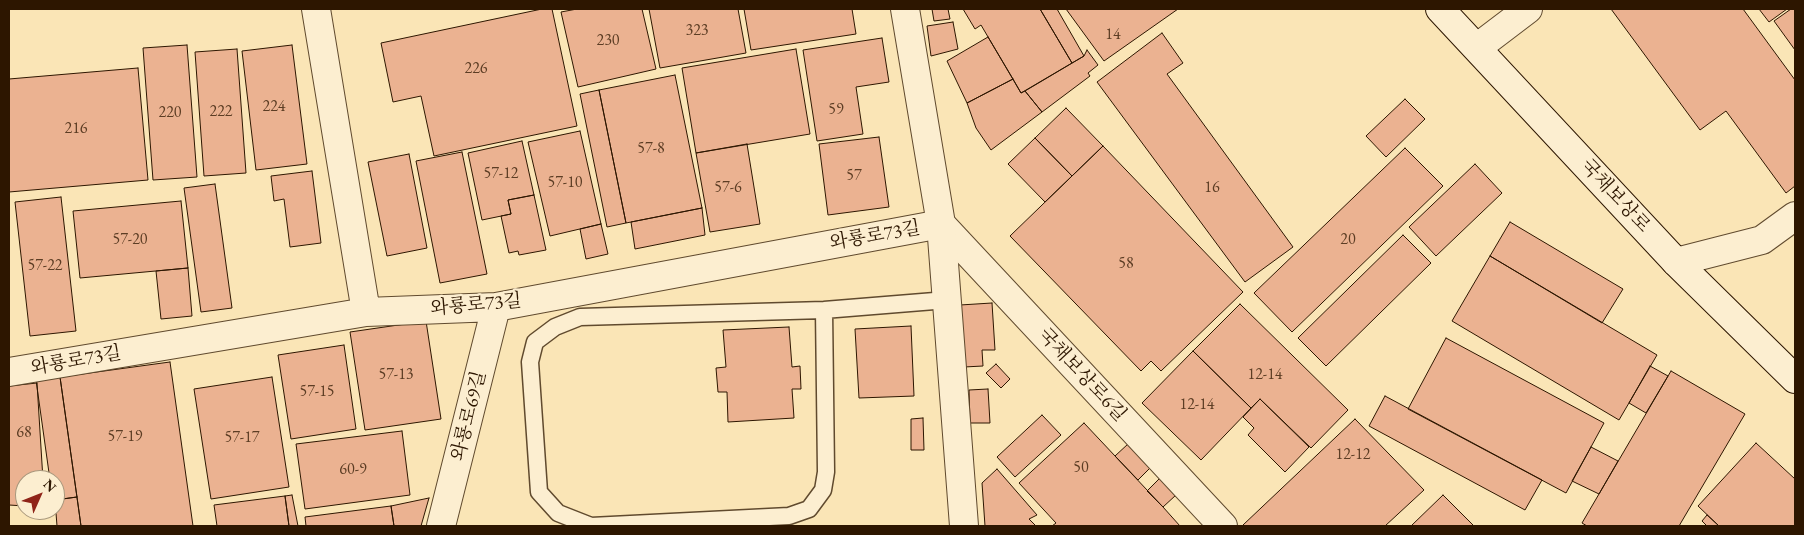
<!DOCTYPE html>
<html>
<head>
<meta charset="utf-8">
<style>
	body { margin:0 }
	#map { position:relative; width:1804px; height:535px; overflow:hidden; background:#fae5b6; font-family:"EB Garamond",serif }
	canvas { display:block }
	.frame { position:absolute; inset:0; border:10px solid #2d1600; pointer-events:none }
	.north { position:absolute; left:15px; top:470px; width:50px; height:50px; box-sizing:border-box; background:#fceed0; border:1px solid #a9987d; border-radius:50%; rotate:46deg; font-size:14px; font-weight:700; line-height:20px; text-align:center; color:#2d1600 }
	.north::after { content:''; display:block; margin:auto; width:18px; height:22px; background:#8f2418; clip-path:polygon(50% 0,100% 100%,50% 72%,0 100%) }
</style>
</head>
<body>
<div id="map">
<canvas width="1804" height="535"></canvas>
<div class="frame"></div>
<div class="north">N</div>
</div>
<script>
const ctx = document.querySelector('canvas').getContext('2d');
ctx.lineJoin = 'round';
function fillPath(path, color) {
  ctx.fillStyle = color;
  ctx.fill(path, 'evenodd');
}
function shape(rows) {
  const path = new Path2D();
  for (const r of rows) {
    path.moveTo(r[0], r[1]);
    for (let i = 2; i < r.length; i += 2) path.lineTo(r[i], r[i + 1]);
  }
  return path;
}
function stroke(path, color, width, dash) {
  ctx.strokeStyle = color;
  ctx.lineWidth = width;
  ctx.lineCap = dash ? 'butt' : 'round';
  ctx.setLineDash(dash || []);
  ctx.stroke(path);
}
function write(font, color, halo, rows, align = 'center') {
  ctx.font = font + ' "EB Garamond","Noto Serif KR",serif';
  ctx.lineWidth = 4.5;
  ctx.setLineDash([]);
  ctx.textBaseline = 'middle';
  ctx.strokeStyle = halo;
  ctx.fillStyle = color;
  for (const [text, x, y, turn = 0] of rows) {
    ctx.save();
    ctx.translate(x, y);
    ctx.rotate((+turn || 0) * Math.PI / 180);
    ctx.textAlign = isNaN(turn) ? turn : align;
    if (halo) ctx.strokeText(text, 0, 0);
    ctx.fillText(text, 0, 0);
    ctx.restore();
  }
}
const building = shape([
	[542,9,552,9,577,126,434,156,421,96,393,102,381,43,542,9],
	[577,9,642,9,656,69,578,87,561,12,577,9],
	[649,9,738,9,746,53,660,68,649,9],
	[744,9,852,9,856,34,751,50,744,9],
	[932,9,948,9,950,19,934,21,932,9],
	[963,9,1040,9,1072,63,1021,93,981,25,975,29,963,9],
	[1040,9,1057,9,1084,56,1072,63,1040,9],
	[1066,9,1178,9,1104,61,1066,9],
	[1611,9,1743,9,1795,80,1795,186,1786,193,1726,111,1700,130,1611,9],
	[1759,9,1787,9,1769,22,1759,9],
	[1791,9,1795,9,1795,50,1774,21,1791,9],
	[953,22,958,49,931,56,927,26,953,22],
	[1162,33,1183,63,1167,74,1293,247,1245,282,1097,82,1162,33],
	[988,37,1013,79,967,103,947,61,988,37],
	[882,38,889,82,856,87,863,134,817,141,803,50,882,38],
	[187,45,197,177,153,180,143,48,187,45],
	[292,45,307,164,256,170,242,51,292,45],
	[237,49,246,173,204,176,195,52,237,49],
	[796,49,810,134,696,153,682,68,796,49],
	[1087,50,1098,65,1088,73,1090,76,1042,112,1025,91,1084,56,1087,50],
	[138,68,148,180,9,192,9,79,138,68],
	[675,75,702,208,626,223,599,90,675,75],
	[1013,79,1021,93,1025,91,1042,112,991,150,976,128,967,103,1013,79],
	[599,90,626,223,607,227,580,94,599,90],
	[1405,99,1425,119,1386,157,1366,136,1405,99],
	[1066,108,1103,146,1072,176,1035,138,1066,108],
	[580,131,601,224,550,236,528,142,580,131],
	[879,137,889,207,828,215,819,144,879,137],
	[1035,138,1072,176,1045,202,1008,164,1035,138],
	[522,141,534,195,508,200,511,214,482,220,468,153,522,141],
	[747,144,760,224,710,232,696,153,747,144],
	[1103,146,1243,292,1161,371,1151,361,1141,371,1010,236,1103,146],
	[1405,148,1443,186,1292,332,1254,293,1405,148],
	[462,152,487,274,440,283,416,161,462,152],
	[409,154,427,248,387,256,368,162,409,154],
	[1475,164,1502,193,1436,256,1409,227,1475,164],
	[312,171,321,243,290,247,284,199,274,201,271,176,312,171],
	[215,184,232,308,201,312,184,188,215,184],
	[534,195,546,250,519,255,518,251,509,253,501,216,511,214,508,200,534,195],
	[61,197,76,331,30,336,15,202,61,197],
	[181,201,188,268,80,278,73,211,181,201],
	[702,208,705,235,635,249,631,222,702,208],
	[1510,222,1623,289,1602,323,1490,256,1510,222],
	[601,224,608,254,586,259,580,229,601,224],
	[1403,235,1431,263,1326,366,1298,338,1403,235],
	[1490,256,1657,355,1619,420,1452,321,1490,256],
	[188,268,192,316,161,319,156,271,188,268],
	[992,303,995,350,982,350,983,366,964,367,960,305,992,303],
	[1240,304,1348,410,1311,448,1260,399,1251,408,1193,351,1240,304],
	[426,321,441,419,365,430,350,332,426,321],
	[911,326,914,396,859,398,855,329,911,326],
	[789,327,792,367,800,366,801,389,792,389,794,418,728,422,727,392,718,392,716,368,726,367,723,330,789,327],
	[1446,338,1604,423,1566,493,1408,409,1446,338],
	[344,345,356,429,291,439,278,355,344,345],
	[1193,351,1251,408,1201,460,1142,403,1193,351],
	[170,362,193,526,81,526,60,377,170,362],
	[996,364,1010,379,1001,388,986,373,996,364],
	[1650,366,1668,376,1646,413,1629,403,1650,366],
	[1671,371,1745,414,1679,526,1587,526,1582,523,1671,371],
	[60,377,77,497,55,500,55,480,50,480,36,380,60,377],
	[272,377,289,487,211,499,194,389,272,377],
	[37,383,43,480,25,480,25,506,9,505,9,386,37,383],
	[988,389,990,423,970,423,969,390,988,389],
	[1385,396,1542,480,1525,510,1369,426,1385,396],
	[1260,399,1309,447,1285,472,1248,435,1254,428,1243,417,1260,399],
	[1042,415,1061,435,1015,477,997,457,1042,415],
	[923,418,924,450,911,450,911,419,923,418],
	[1355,419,1424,490,1385,526,1244,526,1243,525,1355,419],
	[1084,423,1163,507,1180,526,1052,526,1056,523,1019,483,1084,423],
	[402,431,410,495,305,509,296,444,402,431],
	[1756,443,1795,479,1795,526,1719,526,1698,506,1756,443],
	[1128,444,1150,468,1138,480,1115,456,1128,444],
	[1591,447,1618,461,1599,494,1572,481,1591,447],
	[997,469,1037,515,1029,519,1036,526,985,526,982,483,997,469],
	[1160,478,1176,495,1163,507,1147,491,1160,478],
	[292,495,298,526,289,526,285,496,292,495],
	[1443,495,1474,526,1411,526,1443,495],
	[285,496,289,526,217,526,214,505,285,496],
	[77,497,81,526,57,526,55,500,77,497],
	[429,498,421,526,394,526,391,506,429,498],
	[391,506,394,526,306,526,305,517,391,506],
	[1707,515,1719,526,1707,526,1702,521,1707,515]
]);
const service = shape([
	[824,310,826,472,823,490,809,509,789,516,591,526,558,513,539,492,530,362,535,342,555,327,580,317,824,310,947,300]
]);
const minor = shape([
	[316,9,366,312],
	[1478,47,1528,9],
	[1676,262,1762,240,1795,216],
	[9,372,366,312,496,307,941,224,1223,526],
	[441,526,496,307]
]);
const tertiary = shape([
	[905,9,941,224,964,526]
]);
const secondary = shape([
	[1440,9,1676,262,1795,379]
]);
const numberNames = [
	["323",697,31],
	["14",1113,35],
	["230",608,41],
	["226",476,69],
	["224",274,107],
	["59",836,110],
	["222",221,112],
	["220",170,113],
	["216",76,129],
	["57-8",651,149],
	["57-12",501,174],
	["57",854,176],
	["57-10",565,183],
	["57-6",728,188],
	["16",1212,188],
	["57-20",130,240],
	["20",1348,240],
	["58",1126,264],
	["57-22",45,266],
	["57-13",396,375],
	["12-14",1265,375],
	["57-15",317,392],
	["12-14",1197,405],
	["68",24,433],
	["57-19",125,437],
	["57-17",242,438],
	["12-12",1353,455],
	["50",1081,468],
	["60-9",353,470]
];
const streetNames = [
	["국채보상로",1615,196,47],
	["와룡로73길",875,236,-10],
	["와룡로73길",476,305,-5],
	["와룡로73길",76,361,-10],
	["국채보상로6길",1082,375,47],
	["와룡로69길",469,416,-76]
];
fillPath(building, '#ebb291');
stroke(building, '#2d1600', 1);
stroke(service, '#604a2e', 19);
stroke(minor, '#604a2e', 30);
stroke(tertiary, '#604a2e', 30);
stroke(secondary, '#2d1600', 30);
stroke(service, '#fceed0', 16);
stroke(minor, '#fceed0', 28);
stroke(tertiary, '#fceed0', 28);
stroke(secondary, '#fceed0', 28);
write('16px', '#5c3d24', null, numberNames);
write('19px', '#2d1600', '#fceed0', streetNames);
</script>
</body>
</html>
